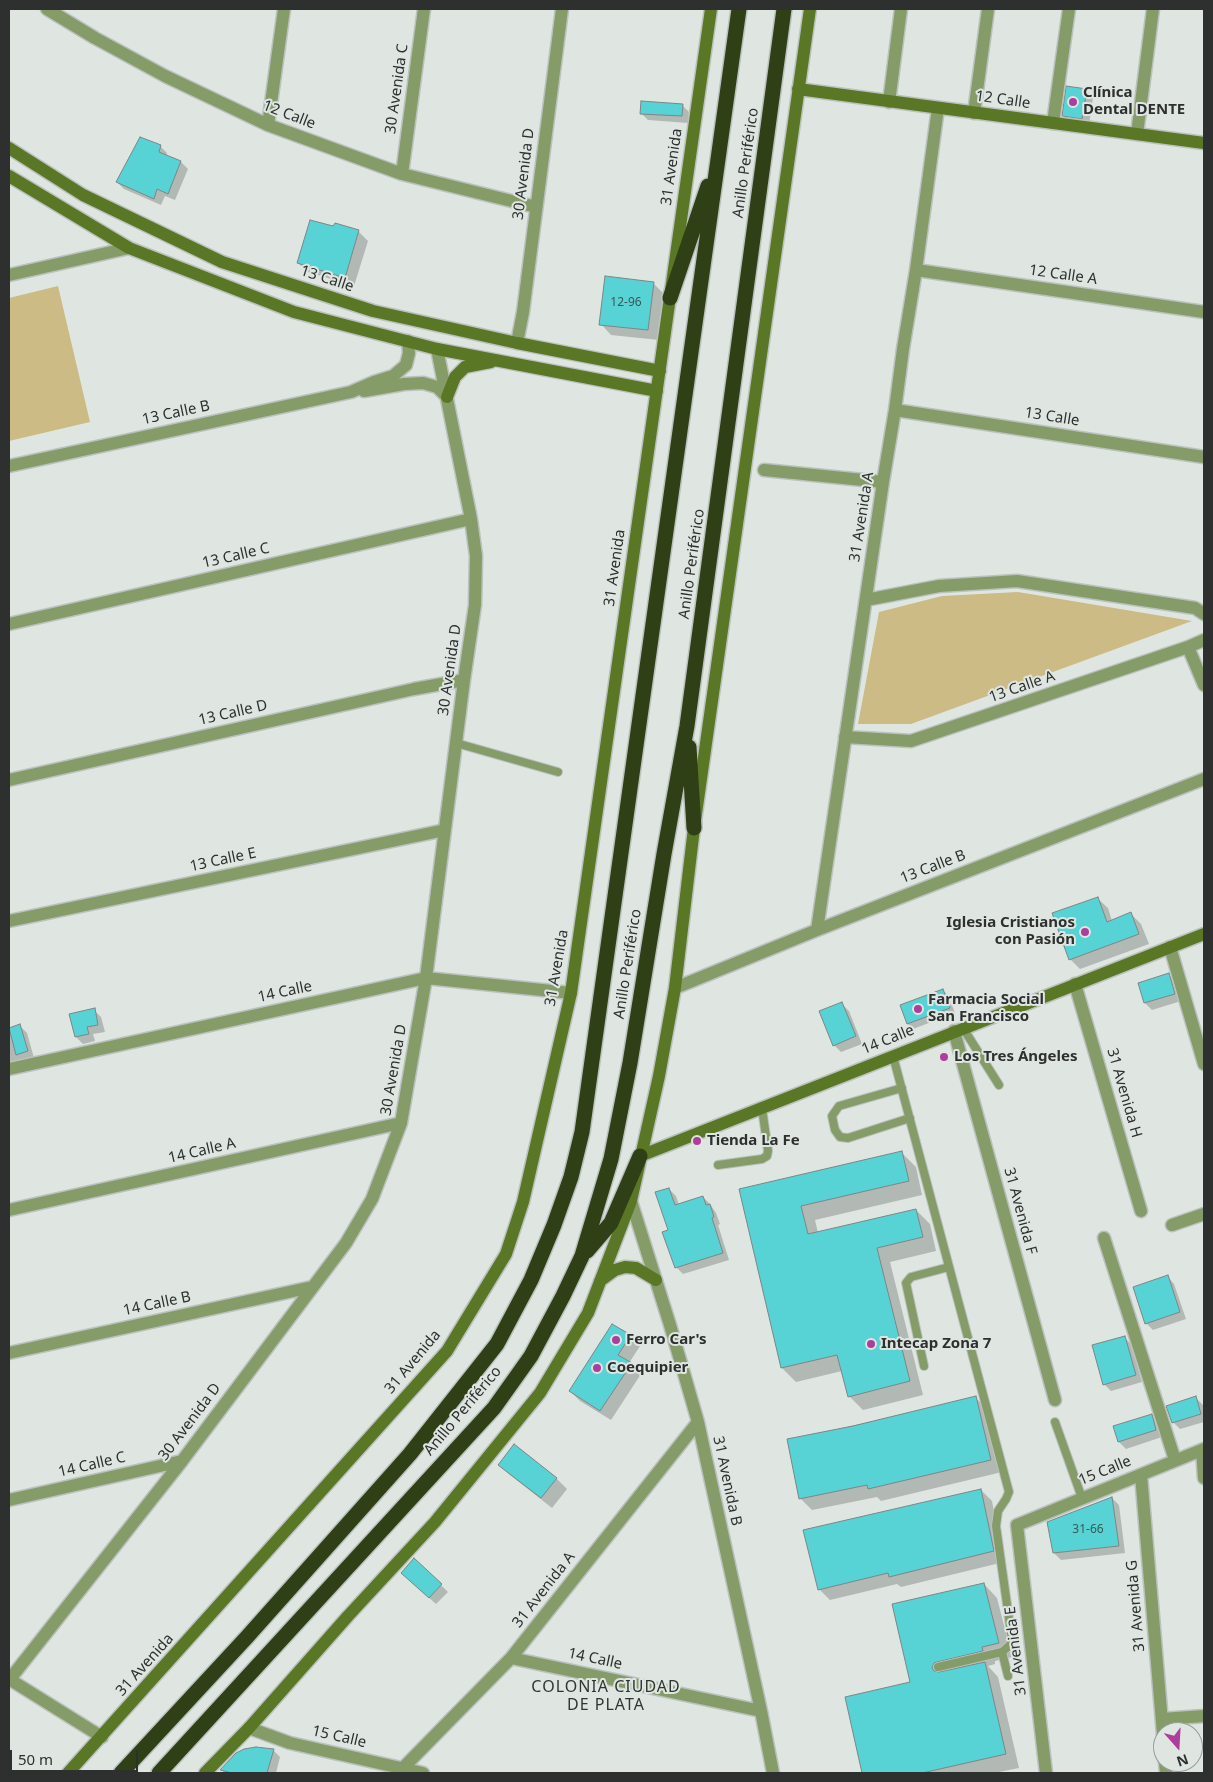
<!DOCTYPE html>
<html>
<head>
<meta charset="utf-8">
<style>
	body { margin:0 }
	#map { position:relative; width:1213px; height:1782px; overflow:hidden; background:#dfe6e2; font-family:"Noto Sans",sans-serif }
	canvas { display:block }
	.frame { position:absolute; inset:0; border:10px solid #2d302f; pointer-events:none }
	.north { position:absolute; left:1153px; top:1722px; width:50px; height:50px; box-sizing:border-box; background:#dfe6e2; border:1px solid #989d9a; border-radius:50%; rotate:161deg; font-size:14px; font-weight:700; line-height:20px; text-align:center; color:#2d302f }
	.north::after { content:''; display:block; margin:auto; width:18px; height:22px; background:#ad3e9b; clip-path:polygon(50% 0,100% 100%,50% 72%,0 100%) }
	.scale { position:absolute; left:10px; top:1750px; width:128px; height:22px; box-sizing:border-box; border:2px solid #2d302f; border-top:0; padding-left:6px; font-size:15px; line-height:18px; white-space:nowrap; color:#2d302f; -webkit-text-stroke:4px #dfe6e2; paint-order:stroke }
</style>
</head>
<body>
<div id="map">
<canvas width="1213" height="1782"></canvas>
<div class="frame"></div>
<div class="north">N</div>
<div class="scale">50 m</div>
</div>
<script>
const ctx = document.querySelector('canvas').getContext('2d');
ctx.lineJoin = 'round';
function fillPath(path, color) {
  ctx.fillStyle = color;
  ctx.fill(path, 'evenodd');
}
function shape(rows) {
  const path = new Path2D();
  for (const r of rows) {
    path.moveTo(r[0], r[1]);
    for (let i = 2; i < r.length; i += 2) path.lineTo(r[i], r[i + 1]);
  }
  return path;
}
function stroke(path, color, width, dash) {
  ctx.strokeStyle = color;
  ctx.lineWidth = width;
  ctx.lineCap = dash ? 'butt' : 'round';
  ctx.setLineDash(dash || []);
  ctx.stroke(path);
}
function write(font, color, halo, rows, align = 'center') {
  ctx.font = font + ' "Noto Sans",sans-serif';
  ctx.lineWidth = 4;
  ctx.setLineDash([]);
  ctx.textBaseline = 'middle';
  ctx.strokeStyle = halo;
  ctx.fillStyle = color;
  for (const [text, x, y, turn = 0] of rows) {
    ctx.save();
    ctx.translate(x, y);
    ctx.rotate((+turn || 0) * Math.PI / 180);
    ctx.textAlign = isNaN(turn) ? turn : align;
    if (halo) ctx.strokeText(text, 0, 0);
    ctx.fillText(text, 0, 0);
    ctx.restore();
  }
}
const green = shape([
	[58,286,90,422,9,441,9,298],
	[1018,592,1192,621,911,724,858,724,879,612,942,596]
]);
const shadow = shape([
	[1086,90,1093,98,1089,125,1071,123,1064,116],
	[682,105,689,112,688,123,648,120,641,113],
	[160,146,167,153,166,157,181,162,188,169,175,200,165,196,161,205,124,189,117,182],
	[335,225,359,232,368,241,354,286,308,272,298,263],
	[653,283,664,294,659,340,611,335,601,324],
	[1097,898,1108,908,1112,921,1131,914,1141,924,1149,944,1080,969,1070,959],
	[1169,975,1176,982,1181,1001,1152,1010,1145,1003,1139,984],
	[942,990,948,995,955,1013,913,1029,908,1024],
	[842,1004,849,1011,862,1044,841,1052,834,1045],
	[94,1010,101,1017,105,1032,93,1034,95,1041,83,1044,76,1037],
	[20,1026,27,1033,34,1058,9,1064,9,1031],
	[901,1152,916,1167,922,1195,815,1220,818,1233,916,1210,930,1224,936,1251,890,1262,923,1395,863,1410,849,1396,842,1371,796,1382,782,1368,740,1190],
	[669,1189,676,1196,679,1205,703,1197,710,1204,716,1213,720,1224,718,1225,729,1260,683,1274,676,1267,669,1231],
	[1167,1276,1174,1284,1186,1319,1153,1330,1146,1323],
	[630,1336,640,1346,629,1363,641,1374,611,1420,580,1401,570,1391],
	[1124,1337,1131,1344,1142,1382,1111,1391,1104,1384],
	[976,1398,988,1410,1002,1472,881,1501,877,1497,812,1510,800,1498,788,1440],
	[1196,1398,1203,1405,1204,1422,1180,1429,1173,1422],
	[1151,1415,1158,1422,1162,1437,1126,1449,1119,1442],
	[499,1465,556,1478,567,1489,552,1508,510,1475],
	[981,1490,992,1501,1004,1562,901,1587,897,1584,830,1600,819,1589],
	[1112,1498,1119,1505,1125,1553,1061,1560,1054,1553],
	[409,1580,441,1585,448,1592,436,1604],
	[984,1584,997,1598,1012,1657,995,1661,995,1664,988,1666,998,1677,1019,1768,994,1773,864,1773,847,1698,912,1683],
	[273,1750,280,1757,276,1773,225,1773,221,1770]
]);
const building = shape([
	[1066,86,1087,89,1082,119,1062,116,1066,86],
	[641,101,683,104,682,116,640,114,641,101],
	[140,137,161,145,159,152,181,161,168,194,157,189,154,199,116,182,140,137],
	[310,220,333,226,335,223,359,230,345,278,297,263,310,220],
	[605,276,654,282,648,330,599,325,605,276],
	[1098,897,1107,922,1131,912,1139,934,1069,960,1052,913,1098,897],
	[1169,973,1175,994,1144,1003,1138,983,1169,973],
	[943,989,950,1008,907,1024,900,1005,943,989],
	[842,1002,856,1036,833,1046,819,1011,842,1002],
	[95,1008,98,1025,87,1027,89,1034,75,1037,69,1014,95,1008],
	[20,1024,28,1051,16,1055,9,1028,20,1024],
	[902,1151,909,1181,801,1206,808,1234,916,1209,923,1237,877,1248,910,1381,848,1397,837,1355,781,1368,739,1189,902,1151],
	[669,1188,675,1205,703,1196,706,1205,710,1204,714,1217,712,1218,723,1253,675,1268,662,1232,668,1230,655,1192,669,1188],
	[1168,1275,1180,1312,1145,1324,1133,1287,1168,1275],
	[612,1324,631,1335,618,1355,632,1363,600,1411,569,1391,612,1324],
	[1125,1336,1136,1375,1103,1385,1092,1345,1125,1336],
	[976,1396,991,1460,868,1489,867,1485,799,1499,787,1439,853,1426,976,1396],
	[1196,1396,1201,1414,1172,1423,1166,1406,1196,1396],
	[1152,1414,1156,1430,1118,1442,1113,1426,1152,1414],
	[514,1444,557,1478,541,1498,498,1465,514,1444],
	[981,1489,994,1551,889,1577,888,1573,818,1590,803,1530,981,1489],
	[1112,1497,1119,1546,1053,1553,1047,1522,1112,1497],
	[414,1558,442,1584,429,1598,401,1573,414,1558],
	[984,1583,999,1643,982,1647,983,1651,937,1662,934,1663,932,1668,934,1671,939,1672,985,1662,1006,1754,922,1773,862,1773,845,1697,910,1682,892,1604,984,1583],
	[256,1747,274,1749,267,1773,232,1773,220,1770,236,1753,244,1749,256,1747]
]);
const lane = shape([
	[456,743,558,772],
	[963,1028,999,1085],
	[893,1056,1009,1492,1006,1499,998,1511,996,1526,1012,1640,1010,1645,1002,1652,938,1667],
	[902,1088,839,1106,832,1116,835,1130,840,1137,848,1138,910,1118],
	[718,1165,762,1159,767,1156,768,1151,762,1108],
	[924,1366,906,1283,911,1277,949,1267],
	[1055,1422,1082,1498],
	[1002,1652,1008,1676]
]);
const street = shape([
	[47,9,95,38,165,76,268,125,402,174,536,207],
	[889,102,901,9],
	[974,113,988,9],
	[1053,123,1069,9],
	[268,125,284,9],
	[1137,134,1153,9],
	[402,174,424,9],
	[916,270,1204,312],
	[9,275,129,248],
	[517,343,523,312,562,9],
	[364,391,404,384,423,383,437,387,447,397],
	[895,410,1204,457],
	[9,466,351,392,374,382,393,376,406,365,409,353,408,341],
	[764,470,883,482],
	[866,600,939,586,1017,581,1195,608,1204,614],
	[9,624,471,519],
	[1188,647,1204,685],
	[845,737,911,741,1188,647,1204,640],
	[9,780,414,689,464,680],
	[9,921,445,830],
	[817,930,883,482,895,410,903,349,916,270,938,108],
	[1170,947,1204,1064],
	[1075,984,1141,1211],
	[675,988,817,930,1204,779],
	[954,1031,1055,1400],
	[9,1069,426,978,571,993],
	[631,1201,670,1325,698,1422,761,1711,773,1773],
	[9,1210,401,1123],
	[1172,1225,1204,1214],
	[1104,1238,1175,1460],
	[9,1353,312,1287],
	[1202,1450,1204,1478],
	[1141,1475,1163,1734],
	[9,1500,182,1461],
	[511,1658,761,1711],
	[9,1679,102,1737],
	[10,1679,182,1461,346,1243,372,1199,401,1123,426,978,464,680,475,605,476,556,471,519,437,349],
	[1162,1719,1204,1716],
	[249,1728,290,1743,423,1773],
	[1165,1762,1166,1773],
	[403,1768,511,1658,698,1422],
	[1046,1773,1017,1525,1204,1449]
]);
const secondary = shape([
	[798,89,1204,143],
	[9,148,83,195,222,262,373,311,517,343,660,371],
	[9,176,129,248,294,312,437,349,657,391],
	[447,397,455,377,465,367,491,362],
	[640,1156,1204,934],
	[600,1281,615,1270,625,1267,636,1268,656,1280],
	[68,1773,447,1351,506,1254,523,1202,571,993,711,9],
	[205,1773,249,1728,348,1616,435,1522,540,1393,588,1313,631,1201,659,1076,675,988,694,828,810,9]
]);
const highway = shape([
	[670,298,708,186],
	[689,747,694,828],
	[587,1251,611,1223,640,1156],
	[121,1773,247,1637,410,1454,497,1344,531,1280,554,1225,571,1177,582,1132,739,9],
	[159,1773,494,1408,531,1356,563,1296,582,1256,611,1159,630,1063,664,854,687,726,784,9]
]);
const markers = [
	[1073,102,5,"#ad3e9b"],
	[1085,932,5,"#ad3e9b"],
	[918,1009,5,"#ad3e9b"],
	[944,1057,5,"#ad3e9b"],
	[697,1141,5,"#ad3e9b"],
	[616,1340,5,"#ad3e9b"],
	[871,1344,5,"#ad3e9b"],
	[597,1368,5,"#ad3e9b"]
];
const numberNames = [
	["12-96",626,303],
	["31-66",1088,1530]
];
const streetNames = [
	["30 Avenida C",397,89,-82],
	["12 Calle",1003,100,8],
	["12 Calle",289,115,21],
	["Anillo Periférico",746,163,-82],
	["31 Avenida",672,167,-82],
	["30 Avenida D",524,174,-83],
	["12 Calle A",1063,275,8],
	["13 Calle",327,279,18],
	["13 Calle B",176,413,-12],
	["13 Calle",1052,417,9],
	["31 Avenida A",862,517,-81],
	["13 Calle C",236,556,-13],
	["Anillo Periférico",692,564,-82],
	["31 Avenida",615,568,-82],
	["30 Avenida D",450,670,-82],
	["13 Calle A",1022,687,-19],
	["13 Calle D",233,713,-13],
	["13 Calle E",223,860,-12],
	["13 Calle B",933,867,-21],
	["Anillo Periférico",628,964,-81],
	["31 Avenida",557,968,-80],
	["14 Calle",285,992,-12],
	["14 Calle",888,1040,-22],
	["30 Avenida D",394,1070,-80],
	["31 Avenida H",1124,1093,74],
	["14 Calle A",202,1151,-13],
	["31 Avenida F",1020,1211,75],
	["14 Calle B",157,1304,-12],
	["31 Avenida",413,1362,-50],
	["Anillo Periférico",463,1411,-50],
	["30 Avenida D",190,1422,-53],
	["14 Calle C",92,1465,-13],
	["15 Calle",1105,1471,-22],
	["31 Avenida B",727,1481,78],
	["31 Avenida A",544,1590,-52],
	["31 Avenida G",1136,1606,-95],
	["31 Avenida E",1016,1651,-97],
	["14 Calle",595,1659,12],
	["31 Avenida",145,1665,-48],
	["15 Calle",339,1737,13]
];
const poiNames = [
	["Clínica",1083,93],
	["Dental DENTE",1083,110],
	["Iglesia Cristianos",1075,923,"right"],
	["con Pasión",1075,940,"right"],
	["Farmacia Social",928,1000],
	["San Francisco",928,1017],
	["Los Tres Ángeles",954,1057],
	["Tienda La Fe",707,1141],
	["Ferro Car's",626,1340],
	["Intecap Zona 7",881,1344],
	["Coequipier",607,1368]
];
const neighbourhoodNames = [
	["COLONIA CIUDAD",606,1687],
	["DE PLATA",606,1705]
];
fillPath(green, '#ccbb84');
fillPath(shadow, '#0003');
fillPath(building, '#57d3d5');
stroke(building, '#7d8585', 1);
stroke(lane, '#bbc2be', 10);
stroke(street, '#bbc2be', 15);
stroke(secondary, '#bbc2be', 15);
stroke(highway, '#bbc2be', 18);
stroke(lane, '#859c69', 8);
stroke(street, '#859c69', 12);
stroke(secondary, '#597725', 12);
stroke(highway, '#304016', 15);
for (const [x, y, r, color] of markers) {
  const dot = new Path2D();
  dot.arc(x, y, r, 0, 2 * Math.PI);
  ctx.fillStyle = color;
  ctx.fill(dot);
  stroke(dot, '#dfe6e2', 2);
}
write('12px', '#385958', null, numberNames);
write('15px', '#2d302f', '#dfe6e2', streetNames);
write('bold 15px', '#2d302f', '#dfe6e2', poiNames, 'left');
ctx.letterSpacing = '1px';
write('16px', '#303532', '#dfe6e2', neighbourhoodNames);
ctx.letterSpacing = '0px';
</script>
</body>
</html>
